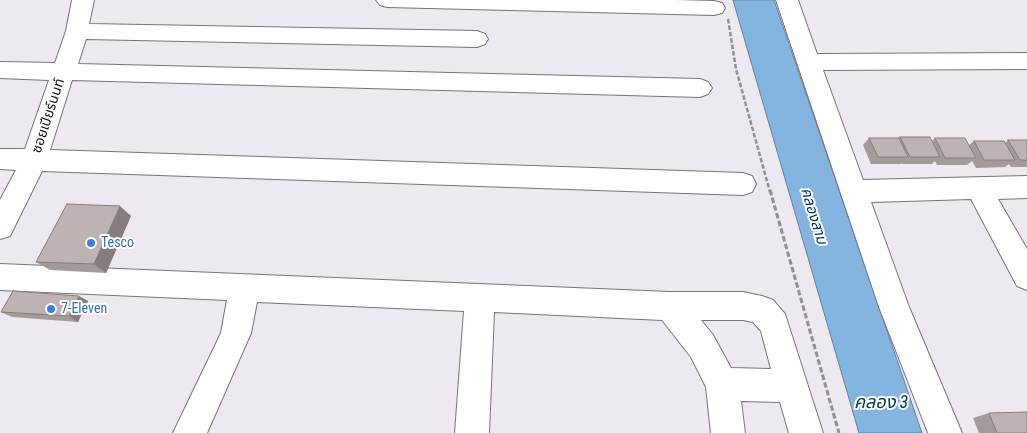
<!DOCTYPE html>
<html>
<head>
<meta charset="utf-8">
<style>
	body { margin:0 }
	canvas { display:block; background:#eee8f0 }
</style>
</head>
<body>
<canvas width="1027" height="433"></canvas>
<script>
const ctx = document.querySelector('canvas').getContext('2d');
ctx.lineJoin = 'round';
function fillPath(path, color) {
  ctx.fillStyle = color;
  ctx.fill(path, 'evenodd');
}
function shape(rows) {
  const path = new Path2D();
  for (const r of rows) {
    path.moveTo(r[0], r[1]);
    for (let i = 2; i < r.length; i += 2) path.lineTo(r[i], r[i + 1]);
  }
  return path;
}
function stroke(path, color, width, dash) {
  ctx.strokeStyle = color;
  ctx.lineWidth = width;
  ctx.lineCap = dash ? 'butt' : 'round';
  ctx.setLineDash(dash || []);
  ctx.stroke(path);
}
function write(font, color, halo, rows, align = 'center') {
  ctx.font = font + ' "Roboto Condensed","Noto Sans Thai",sans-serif';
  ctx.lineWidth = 4;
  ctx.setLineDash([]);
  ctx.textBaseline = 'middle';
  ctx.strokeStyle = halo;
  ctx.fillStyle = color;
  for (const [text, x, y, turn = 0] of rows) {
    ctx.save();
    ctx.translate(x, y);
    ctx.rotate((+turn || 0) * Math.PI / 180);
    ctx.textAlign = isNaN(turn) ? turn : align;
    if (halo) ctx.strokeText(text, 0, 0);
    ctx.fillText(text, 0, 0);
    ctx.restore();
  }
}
const water = shape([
	[733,0,774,0,922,433,859,433,733,0]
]);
const pathFar1 = shape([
	[728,19,736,69,770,192]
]);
const path = shape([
	[770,190,839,433]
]);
const minor = shape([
	[72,0,94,0,89,24,477,31,485,34,488,39,485,44,477,47,86,39,78,64,700,79,708,82,712,88,708,94,700,97,72,80,50,150,743,173,752,176,756,184,752,192,743,195,42,171,10,236,0,239,0,200,16,170,0,169,0,149,25,149,49,80,0,78,0,62,55,63,66,31,72,0],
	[376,0,676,0,714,1,722,3,725,8,722,13,714,15,387,7,380,5,376,0],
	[776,0,798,0,817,54,1027,53,1027,69,823,70,863,180,1027,176,1027,198,998,199,1027,249,1027,290,1017,286,971,199,871,202,909,307,962,433,928,433,879,307,776,0],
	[0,264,670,292,743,292,762,296,773,300,785,314,823,433,789,433,780,402,741,401,745,433,711,433,706,387,691,357,662,320,494,312,489,433,455,433,464,311,257,302,251,333,207,433,173,433,221,333,227,300,0,290,0,264],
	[701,320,743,320,753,322,761,331,771,369,731,368,713,335,701,320]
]);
const wall = shape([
	[900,137,932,141,935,138,969,145,974,141,1005,143,1008,140,1027,140,1027,167,1011,167,1009,164,1005,167,976,168,972,161,967,165,937,165,935,161,932,164,902,164,902,163,901,164,871,164,863,145,869,138,899,138],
	[131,216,106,273,50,270,36,262],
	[88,301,78,322,12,317,1,312],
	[989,413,1027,433,979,433,973,418]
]);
const shadedWall = shape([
	[120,206,131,216,106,273,94,264],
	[79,296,88,301,78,322,69,316]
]);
const building = shape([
	[900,137,930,137,940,157,910,157,900,137],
	[869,138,899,138,908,157,878,157,869,138],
	[935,138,965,138,976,158,945,158,935,138],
	[1008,140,1027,140,1027,160,1020,160,1008,140],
	[974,141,1004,141,1015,160,984,160,974,141],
	[67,204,120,206,94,264,36,262,67,204],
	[13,291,79,296,69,316,1,312,13,291],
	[1027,412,1027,433,997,433,989,413,1027,412]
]);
const markers = [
	[91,243,5,"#3f7fe0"],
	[51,309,5,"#3f7fe0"]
];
const streetNames = [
	["ซอยเปียร์นนท์",49,116,-72]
];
const shopNames = [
	["Tesco",101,243],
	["7-Eleven",61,309]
];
const waterNames = [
	["คลองสาม",813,216,73]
];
const nearWaternames = [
	["คลอง 3",881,403]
];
fillPath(water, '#84b4e0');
stroke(water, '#6283a2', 1);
stroke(minor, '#78737a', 2);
stroke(pathFar1, '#928e94', 2.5, [4.5, 2]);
stroke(path, '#928e94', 3, [5.5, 2.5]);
fillPath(minor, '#fff');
fillPath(wall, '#a39a9a');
fillPath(shadedWall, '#857d7d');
fillPath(building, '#beb3b3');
stroke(building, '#857d7d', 1);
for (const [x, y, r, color] of markers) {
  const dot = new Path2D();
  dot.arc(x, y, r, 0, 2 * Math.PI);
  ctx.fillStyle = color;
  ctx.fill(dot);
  stroke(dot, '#fff', 2);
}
write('14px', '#121113', '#fff', streetNames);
write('14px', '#366cbe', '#fff', shopNames, 'left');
write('italic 15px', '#003861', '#fff', waterNames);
write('italic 18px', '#003861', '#fff', nearWaternames);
</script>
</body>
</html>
